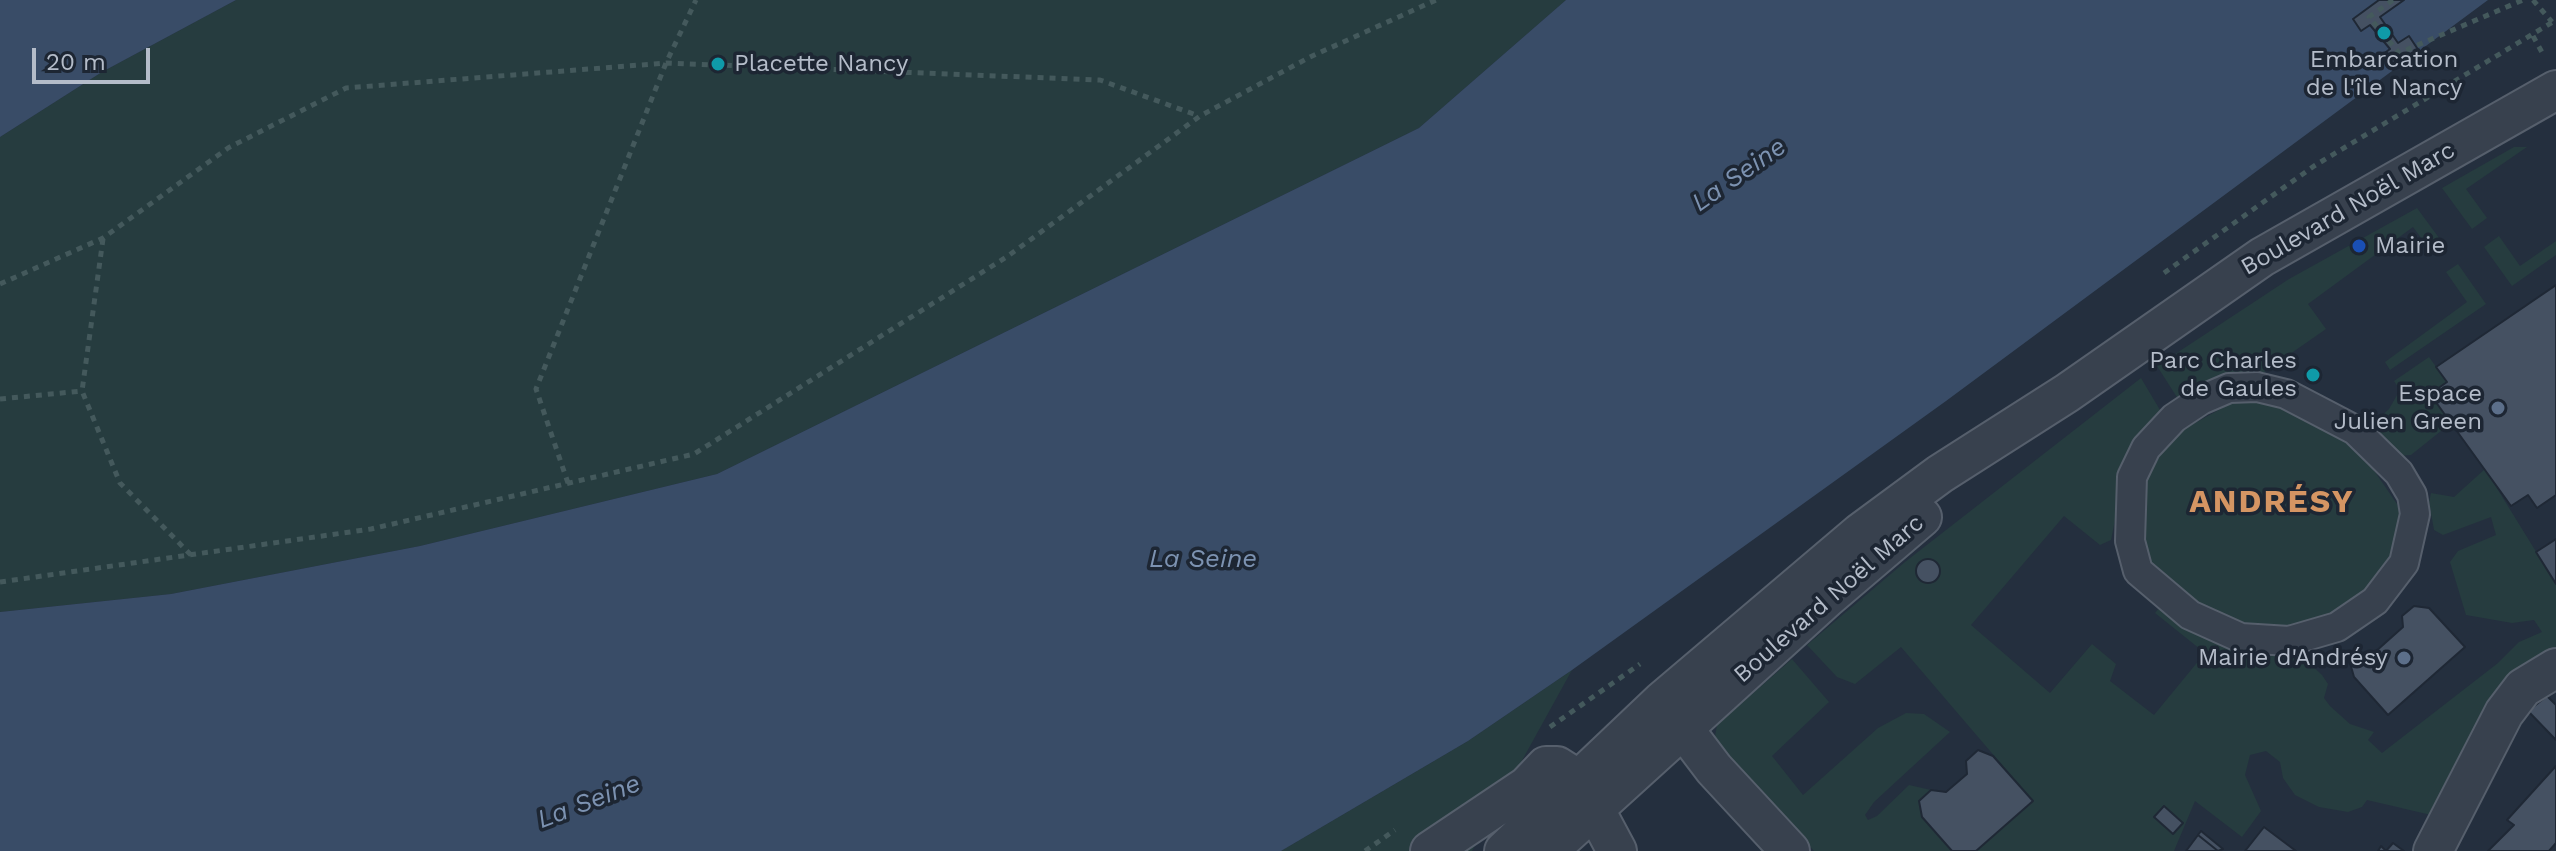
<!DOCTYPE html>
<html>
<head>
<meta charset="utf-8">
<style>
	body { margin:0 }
	#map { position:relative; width:2556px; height:851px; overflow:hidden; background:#242f3e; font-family:"Work Sans",sans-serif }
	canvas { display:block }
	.scale { position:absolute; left:32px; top:48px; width:118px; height:36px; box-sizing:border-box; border:4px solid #b4bcc9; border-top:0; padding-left:10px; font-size:24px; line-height:28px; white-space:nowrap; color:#b4bcc9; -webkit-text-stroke:6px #1d2633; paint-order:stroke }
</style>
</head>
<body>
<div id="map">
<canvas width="2556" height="851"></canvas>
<div class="scale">20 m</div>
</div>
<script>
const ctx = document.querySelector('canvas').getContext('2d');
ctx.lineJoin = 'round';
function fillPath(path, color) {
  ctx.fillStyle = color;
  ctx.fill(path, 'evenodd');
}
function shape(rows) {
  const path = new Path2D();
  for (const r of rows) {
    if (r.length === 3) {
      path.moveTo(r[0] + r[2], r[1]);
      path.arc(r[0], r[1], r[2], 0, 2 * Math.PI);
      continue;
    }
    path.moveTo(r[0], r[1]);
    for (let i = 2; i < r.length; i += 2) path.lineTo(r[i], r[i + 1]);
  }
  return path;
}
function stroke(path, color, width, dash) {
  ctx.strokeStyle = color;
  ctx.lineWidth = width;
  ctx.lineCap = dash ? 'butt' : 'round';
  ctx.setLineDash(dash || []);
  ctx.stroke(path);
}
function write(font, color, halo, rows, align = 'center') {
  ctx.font = font + ' "Work Sans",sans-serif';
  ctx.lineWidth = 7;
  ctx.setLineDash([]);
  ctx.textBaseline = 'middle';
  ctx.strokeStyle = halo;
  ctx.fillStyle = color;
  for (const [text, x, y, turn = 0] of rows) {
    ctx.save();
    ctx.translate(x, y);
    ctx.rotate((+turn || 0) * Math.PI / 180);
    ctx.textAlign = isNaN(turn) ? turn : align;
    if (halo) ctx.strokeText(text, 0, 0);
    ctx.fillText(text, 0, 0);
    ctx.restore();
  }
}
const green = shape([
	[236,0,1566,0,1419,128,717,474,420,546,171,594,0,612,0,137,102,72],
	[2514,147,2527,147,2466,189,2487,218,2472,229,2442,188],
	[2417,208,2445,246,2433,254,2413,227,2308,304,2326,329,2260,375,2180,402,2157,366,2289,279],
	[2499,236,2520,266,2556,241,2556,255,2512,286,2484,247],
	[2458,264,2486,304,2390,370,2385,362,2467,302,2446,272],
	[2429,357,2447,382,2430,394,2451,423,2411,455,2399,456,2361,426,2377,420,2389,409,2400,390,2394,381],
	[2141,378,2163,415,2120,495,2111,540,2100,545,2064,516,1971,625,2050,693,2092,644,2116,664,2110,681,2154,715,2205,653,2155,613,2163,603,2304,658,2322,675,2328,684,2324,698,2330,706,2350,724,2374,732,2368,740,2382,753,2498,663,2519,642,2542,632,2534,620,2512,623,2466,615,2450,562,2458,551,2496,535,2491,517,2443,535,2434,530,2429,502,2431,493,2454,497,2485,469,2556,584,2556,648,2513,672,2444,818,2367,800,2362,807,2348,812,2319,807,2295,795,2283,778,2280,762,2266,751,2250,755,2245,775,2261,811,2242,837,2195,801,2174,851,1976,851,2032,800,1901,647,1855,684,1837,677,1807,645,1905,562],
	[2235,401,2287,405,2332,429,2373,469,2397,504,2402,520,2394,556,2371,588,2338,617,2264,634,2203,613,2156,572,2140,549,2144,493,2150,471,2164,450,2186,428],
	[1792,659,1829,702,1772,756,1803,795,1878,728,1906,713,1924,714,1950,732,1874,802,1865,815,1868,820,1877,816,1909,785,1931,790,1922,817,1952,851,1814,851,1714,742,1717,725],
	[1572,670,1472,851,1281,851,1468,741]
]);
const water = shape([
	[0,0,236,0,102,72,0,137],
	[1566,0,2488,0,1946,401,1572,670,1468,741,1281,851,0,851,0,612,171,594,420,546,717,474,1419,128]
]);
const building = shape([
	[2379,0,2404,0,2380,17,2398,43,2409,36,2419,51,2393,70,2382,55,2390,49,2370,25,2361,31,2353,19,2379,0],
	[2556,285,2556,495,2537,508,2528,495,2511,506,2430,394,2447,382,2436,367,2556,285],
	[2556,539,2556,584,2536,552,2556,539],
	[1928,571,12],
	[2414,606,2429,608,2465,647,2388,715,2354,677,2350,663,2361,653,2375,652,2403,627,2402,616,2414,606],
	[2547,696,2556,705,2556,740,2528,711,2547,696],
	[1978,750,1993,756,2033,801,1976,851,1952,851,1922,817,1919,801,1931,790,1946,792,1967,774,1966,761,1978,750],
	[2556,766,2556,843,2549,851,2488,851,2514,825,2507,820,2556,766],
	[2164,806,2183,823,2173,834,2154,817,2164,806],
	[2264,827,2296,851,2245,851,2264,827],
	[2201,831,2223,849,2218,851,2198,835,2201,831],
	[2198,835,2218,851,2186,851,2198,835],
	[2393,843,2404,851,2378,851,2381,846,2386,851,2393,843]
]);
const path = shape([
	[2393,0,2369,17,2399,53,2523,0],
	[2533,0,2552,22],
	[2533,36,2544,56],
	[103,239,82,391,120,483,191,555],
	[2164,273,2314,166,2556,20],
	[0,284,103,238,228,148,346,88,666,63,1100,80,1199,116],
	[0,399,82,391],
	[568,483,536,389,666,63,696,0],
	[0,582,371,529,694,454,1008,256,1200,116,1310,57,1436,0],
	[1550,727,1640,664],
	[1365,851,1395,830]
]);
const pedestrian = shape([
	[2257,387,2286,394,2355,430,2399,473,2412,495,2415,514,2404,563,2375,601,2337,627,2289,641,2241,638,2190,615,2138,571,2130,541,2132,477,2146,448,2174,418,2201,400,2229,388,2257,387]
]);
const minor = shape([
	[1670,711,1714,769,1790,851],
	[1430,851,1527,786,1546,766,1557,766,1579,780,1617,851],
	[1504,851,1662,701,1860,533,1940,474,2067,393,2262,257,2556,90],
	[1548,851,1828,597,1922,517],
	[2433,851,2504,713,2523,688,2556,668]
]);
const markers = [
	[2384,33,8,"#0f9aa8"],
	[718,64,8,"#0f9aa8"],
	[2359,246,8,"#1a4fb4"],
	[2313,375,8,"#0f9aa8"],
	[2498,408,8,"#5c6f8a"],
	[2404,658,8,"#5c6f8a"]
];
const poiNames = [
	["Embarcation",2384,60,"center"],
	["de l'île Nancy",2384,88,"center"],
	["Placette Nancy",734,64,"left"],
	["Mairie",2375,246,"left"],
	["Parc Charles",2297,361],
	["de Gaules",2297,389],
	["Espace",2482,394],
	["Julien Green",2482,422],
	["Mairie d'Andrésy",2388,658]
];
const streetNames = [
	["Boulevard Noël Marc",2348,209,-30],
	["Boulevard Noël Marc",1829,599,-41]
];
const waterNames = [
	["La Seine",1739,175,-35],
	["La Seine",1203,559],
	["La Seine",589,802,-21]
];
const districtNames = [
	["ANDRÉSY",2272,503]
];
fillPath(green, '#263c3f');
fillPath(water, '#394c67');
fillPath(building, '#455162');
stroke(building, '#1f2835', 2);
stroke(pedestrian, '#565f6c', 32);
stroke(minor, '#565f6c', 42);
stroke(path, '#44595c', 5, [6, 6]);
stroke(pedestrian, '#38414e', 28);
stroke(minor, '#38414e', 38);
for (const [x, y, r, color] of markers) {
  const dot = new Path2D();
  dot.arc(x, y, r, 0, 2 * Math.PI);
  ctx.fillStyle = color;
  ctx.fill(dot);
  stroke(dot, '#1d2633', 3);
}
write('24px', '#b4bcc9', '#1d2633', poiNames, 'right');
write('24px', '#b4bcc9', '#1d2633', streetNames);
write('italic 26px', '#7c92b1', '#1d2633', waterNames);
ctx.letterSpacing = '2px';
write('bold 32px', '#d59563', '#1d2633', districtNames);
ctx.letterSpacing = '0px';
</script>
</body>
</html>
